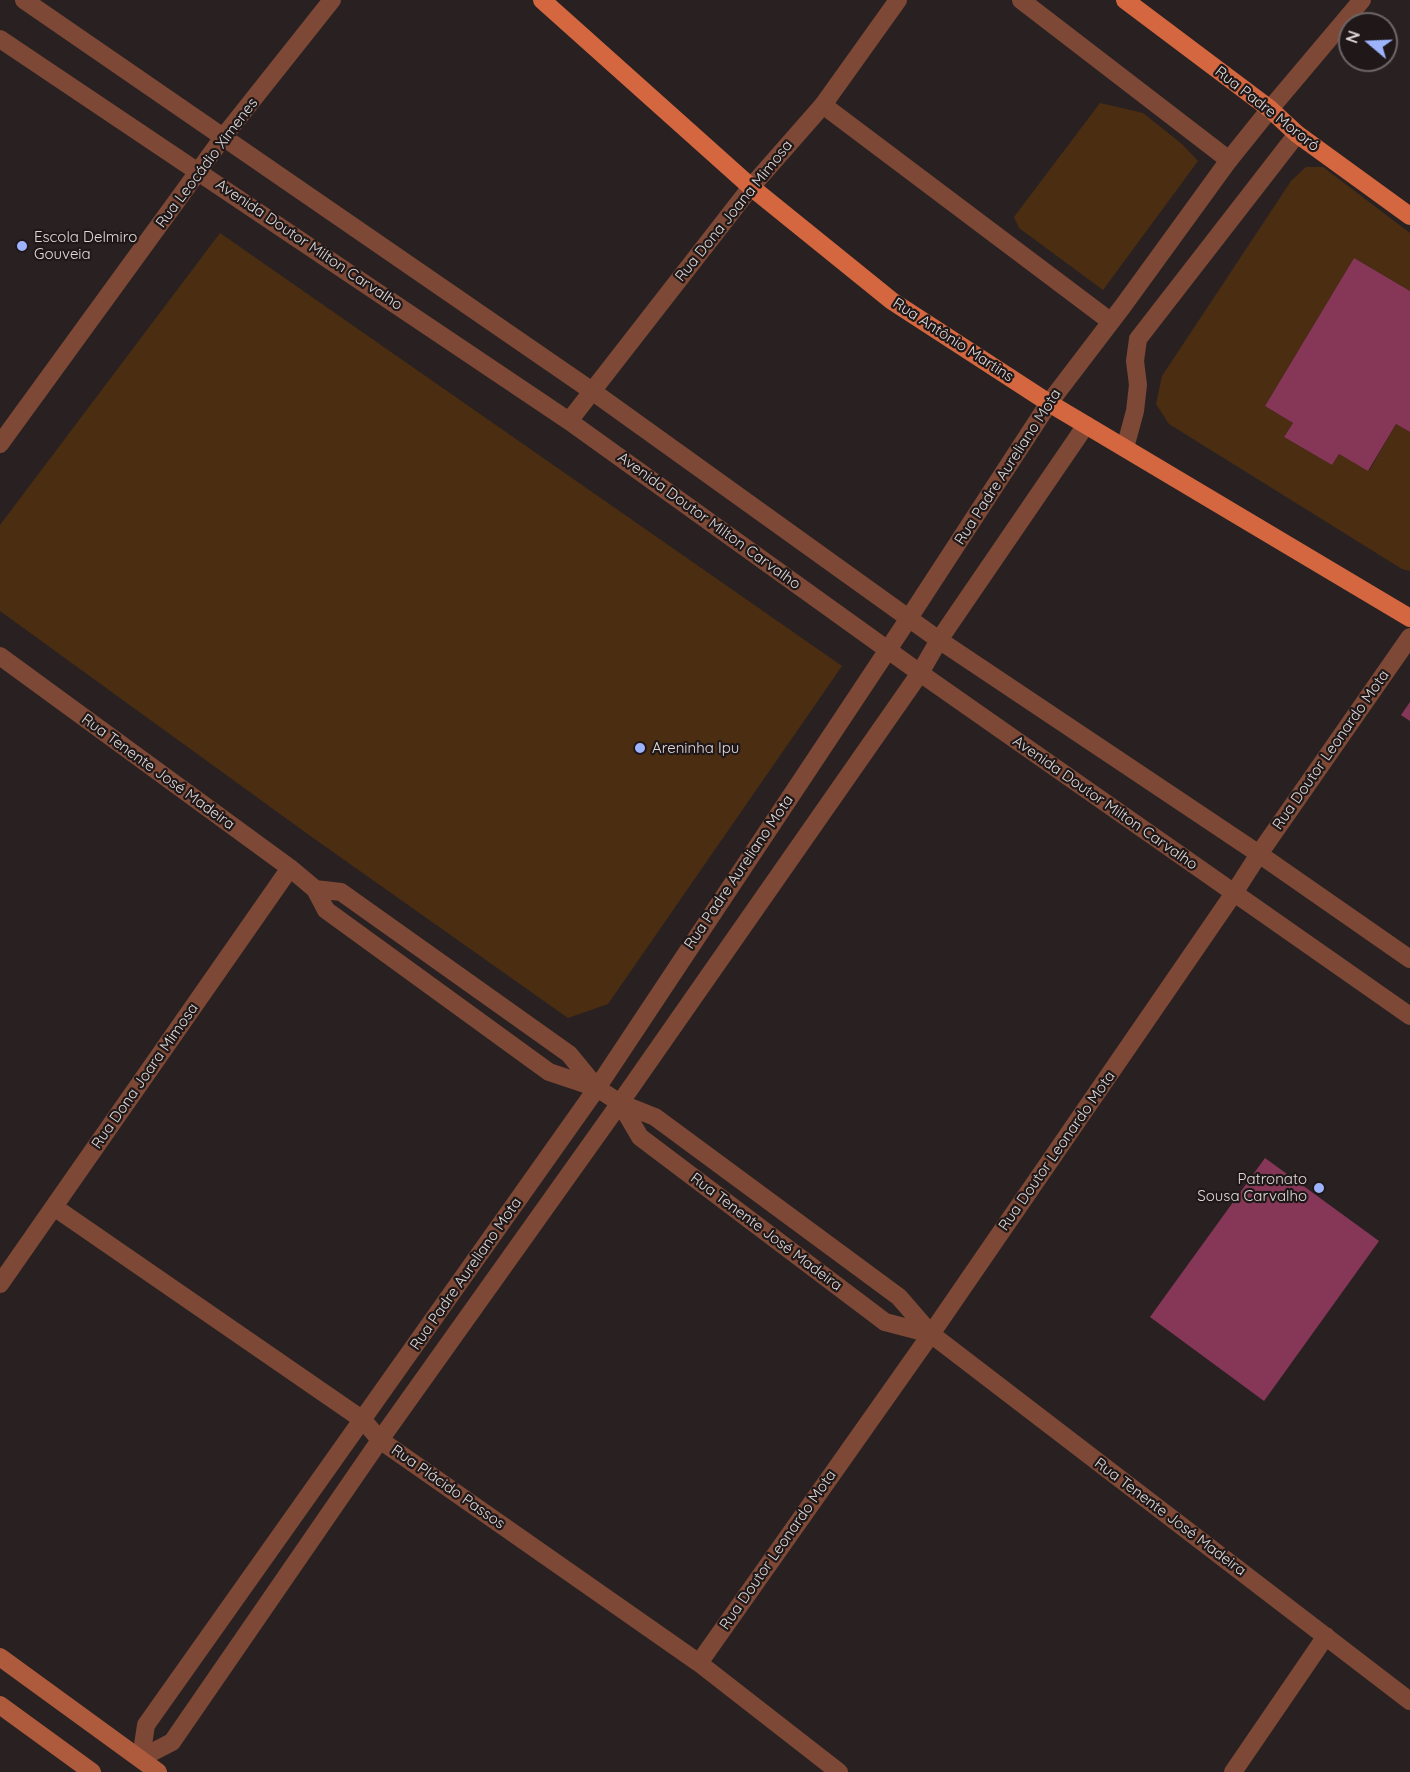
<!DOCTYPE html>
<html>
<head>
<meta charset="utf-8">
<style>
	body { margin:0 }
	#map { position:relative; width:1410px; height:1772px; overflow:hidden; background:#292121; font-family:Quicksand,sans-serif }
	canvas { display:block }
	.north { position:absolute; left:1338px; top:12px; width:60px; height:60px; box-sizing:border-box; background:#201818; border:2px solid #6d6666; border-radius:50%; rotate:289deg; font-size:16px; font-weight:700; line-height:24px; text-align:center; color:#e0dbdb }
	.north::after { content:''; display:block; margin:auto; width:21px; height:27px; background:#9db4fd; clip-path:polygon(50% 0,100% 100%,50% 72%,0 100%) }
</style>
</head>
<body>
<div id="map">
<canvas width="1410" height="1772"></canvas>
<div class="north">N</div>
</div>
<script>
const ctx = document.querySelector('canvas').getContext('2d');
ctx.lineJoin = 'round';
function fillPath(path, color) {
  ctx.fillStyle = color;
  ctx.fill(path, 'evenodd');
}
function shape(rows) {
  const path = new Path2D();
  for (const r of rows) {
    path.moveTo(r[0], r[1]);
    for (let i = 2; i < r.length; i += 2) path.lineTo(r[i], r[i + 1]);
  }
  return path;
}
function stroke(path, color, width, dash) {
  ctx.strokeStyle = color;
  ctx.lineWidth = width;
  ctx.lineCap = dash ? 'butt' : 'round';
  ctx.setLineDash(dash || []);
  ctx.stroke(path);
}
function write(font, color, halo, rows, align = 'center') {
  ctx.font = font + ' Quicksand,sans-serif';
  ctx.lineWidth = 4.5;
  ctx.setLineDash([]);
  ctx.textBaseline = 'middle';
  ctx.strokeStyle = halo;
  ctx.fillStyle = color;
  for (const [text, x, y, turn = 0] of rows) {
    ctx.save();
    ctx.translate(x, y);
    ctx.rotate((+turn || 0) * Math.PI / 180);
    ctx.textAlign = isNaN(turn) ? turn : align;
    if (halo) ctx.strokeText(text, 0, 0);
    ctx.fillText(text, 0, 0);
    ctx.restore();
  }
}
const green = shape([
	[1100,103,1143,113,1182,144,1198,161,1103,290,1019,228,1014,217],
	[1306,167,1323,167,1410,233,1410,291,1354,258,1265,406,1293,423,1284,437,1332,465,1339,454,1369,471,1396,424,1410,432,1410,571,1402,569,1169,424,1156,404,1162,376,1291,181],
	[220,233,842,666,608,1004,568,1018,309,835,0,611,0,525]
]);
const building = shape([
	[1354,258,1410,291,1410,432,1396,424,1368,471,1339,454,1332,465,1284,437,1293,423,1265,406],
	[1410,702,1410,721,1401,715],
	[1265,1158,1379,1241,1264,1401,1150,1317]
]);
const lane = shape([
	[1021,0,1229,160],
	[823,105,1110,321]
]);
const street = shape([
	[24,0,592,391,939,640,1259,854,1410,959],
	[0,39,569,421,920,673,1410,1016],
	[569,421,751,187,823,105,898,0],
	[0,444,224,136,332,0],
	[1125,448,1135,411,1138,385,1135,361,1138,339,1297,134],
	[0,656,290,868,315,889,326,910,549,1072,597,1088,620,1103,640,1137,885,1322,931,1334],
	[315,889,341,892,569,1054,597,1088],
	[620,1103,655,1117,899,1297,931,1334,1410,1701],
	[54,1207,363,1420,380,1440,699,1663,839,1772],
	[0,1284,290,868],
	[699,1663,931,1334,1234,893,1259,854,1410,637],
	[141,1758,146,1725,597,1088,909,618,1049,403,1123,306,1229,160,1270,109,1362,0],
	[141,1758,172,1742,380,1440,620,1103,920,673,939,640,1086,425],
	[1233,1772,1326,1636]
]);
const secondary = shape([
	[0,1657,158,1772],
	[0,1705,92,1772]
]);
const primary = shape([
	[542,0,751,187,892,301,1049,403,1410,618],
	[1125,0,1270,109,1297,134,1410,216]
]);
const markers = [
	[22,246,6,"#9db4fd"],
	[640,748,6,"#9db4fd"],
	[1319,1188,6,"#9db4fd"]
];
const streetNames = [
	["Rua Padre Mororó",1267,109,38],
	["Rua Leocádio Ximenes",207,163,-53],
	["Rua Dona Joana Mimosa",734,211,-51],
	["Avenida Doutor Milton Carvalho",309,245,34],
	["Rua Antônio Martins",953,340,33],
	["Rua Padre Aureliano Mota",1008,467,-57],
	["Avenida Doutor Milton Carvalho",709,521,36],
	["Rua Doutor Leonardo Mota",1331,750,-55],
	["Rua Tenente José Madeira",158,772,36],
	["Avenida Doutor Milton Carvalho",1105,803,35],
	["Rua Padre Aureliano Mota",739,872,-56],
	["Rua Dona Joara Mimosa",145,1076,-55],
	["Rua Doutor Leonardo Mota",1057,1151,-55],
	["Rua Tenente José Madeira",766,1232,37],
	["Rua Padre Aureliano Mota",466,1274,-55],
	["Rua Plácido Passos",448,1487,35],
	["Rua Tenente José Madeira",1170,1517,37],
	["Rua Doutor Leonardo Mota",778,1550,-55]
];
const poiNames = [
	["Escola Delmiro",34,237],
	["Gouveia",34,254],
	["Areninha Ipu",652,748],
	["Patronato",1307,1179,"right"],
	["Sousa Carvalho",1307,1196,"right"]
];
fillPath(green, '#4b2d11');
fillPath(building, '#863757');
stroke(lane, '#7d4835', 18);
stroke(street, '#7d4835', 18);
stroke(secondary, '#ae5a3c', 18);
stroke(primary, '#d4673f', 18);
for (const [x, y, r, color] of markers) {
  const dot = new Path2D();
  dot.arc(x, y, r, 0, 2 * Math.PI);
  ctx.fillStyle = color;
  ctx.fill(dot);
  stroke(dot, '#201818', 2);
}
write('15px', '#e0dbdb', '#201818', streetNames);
write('15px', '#e0dbdb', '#201818', poiNames, 'left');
</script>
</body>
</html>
